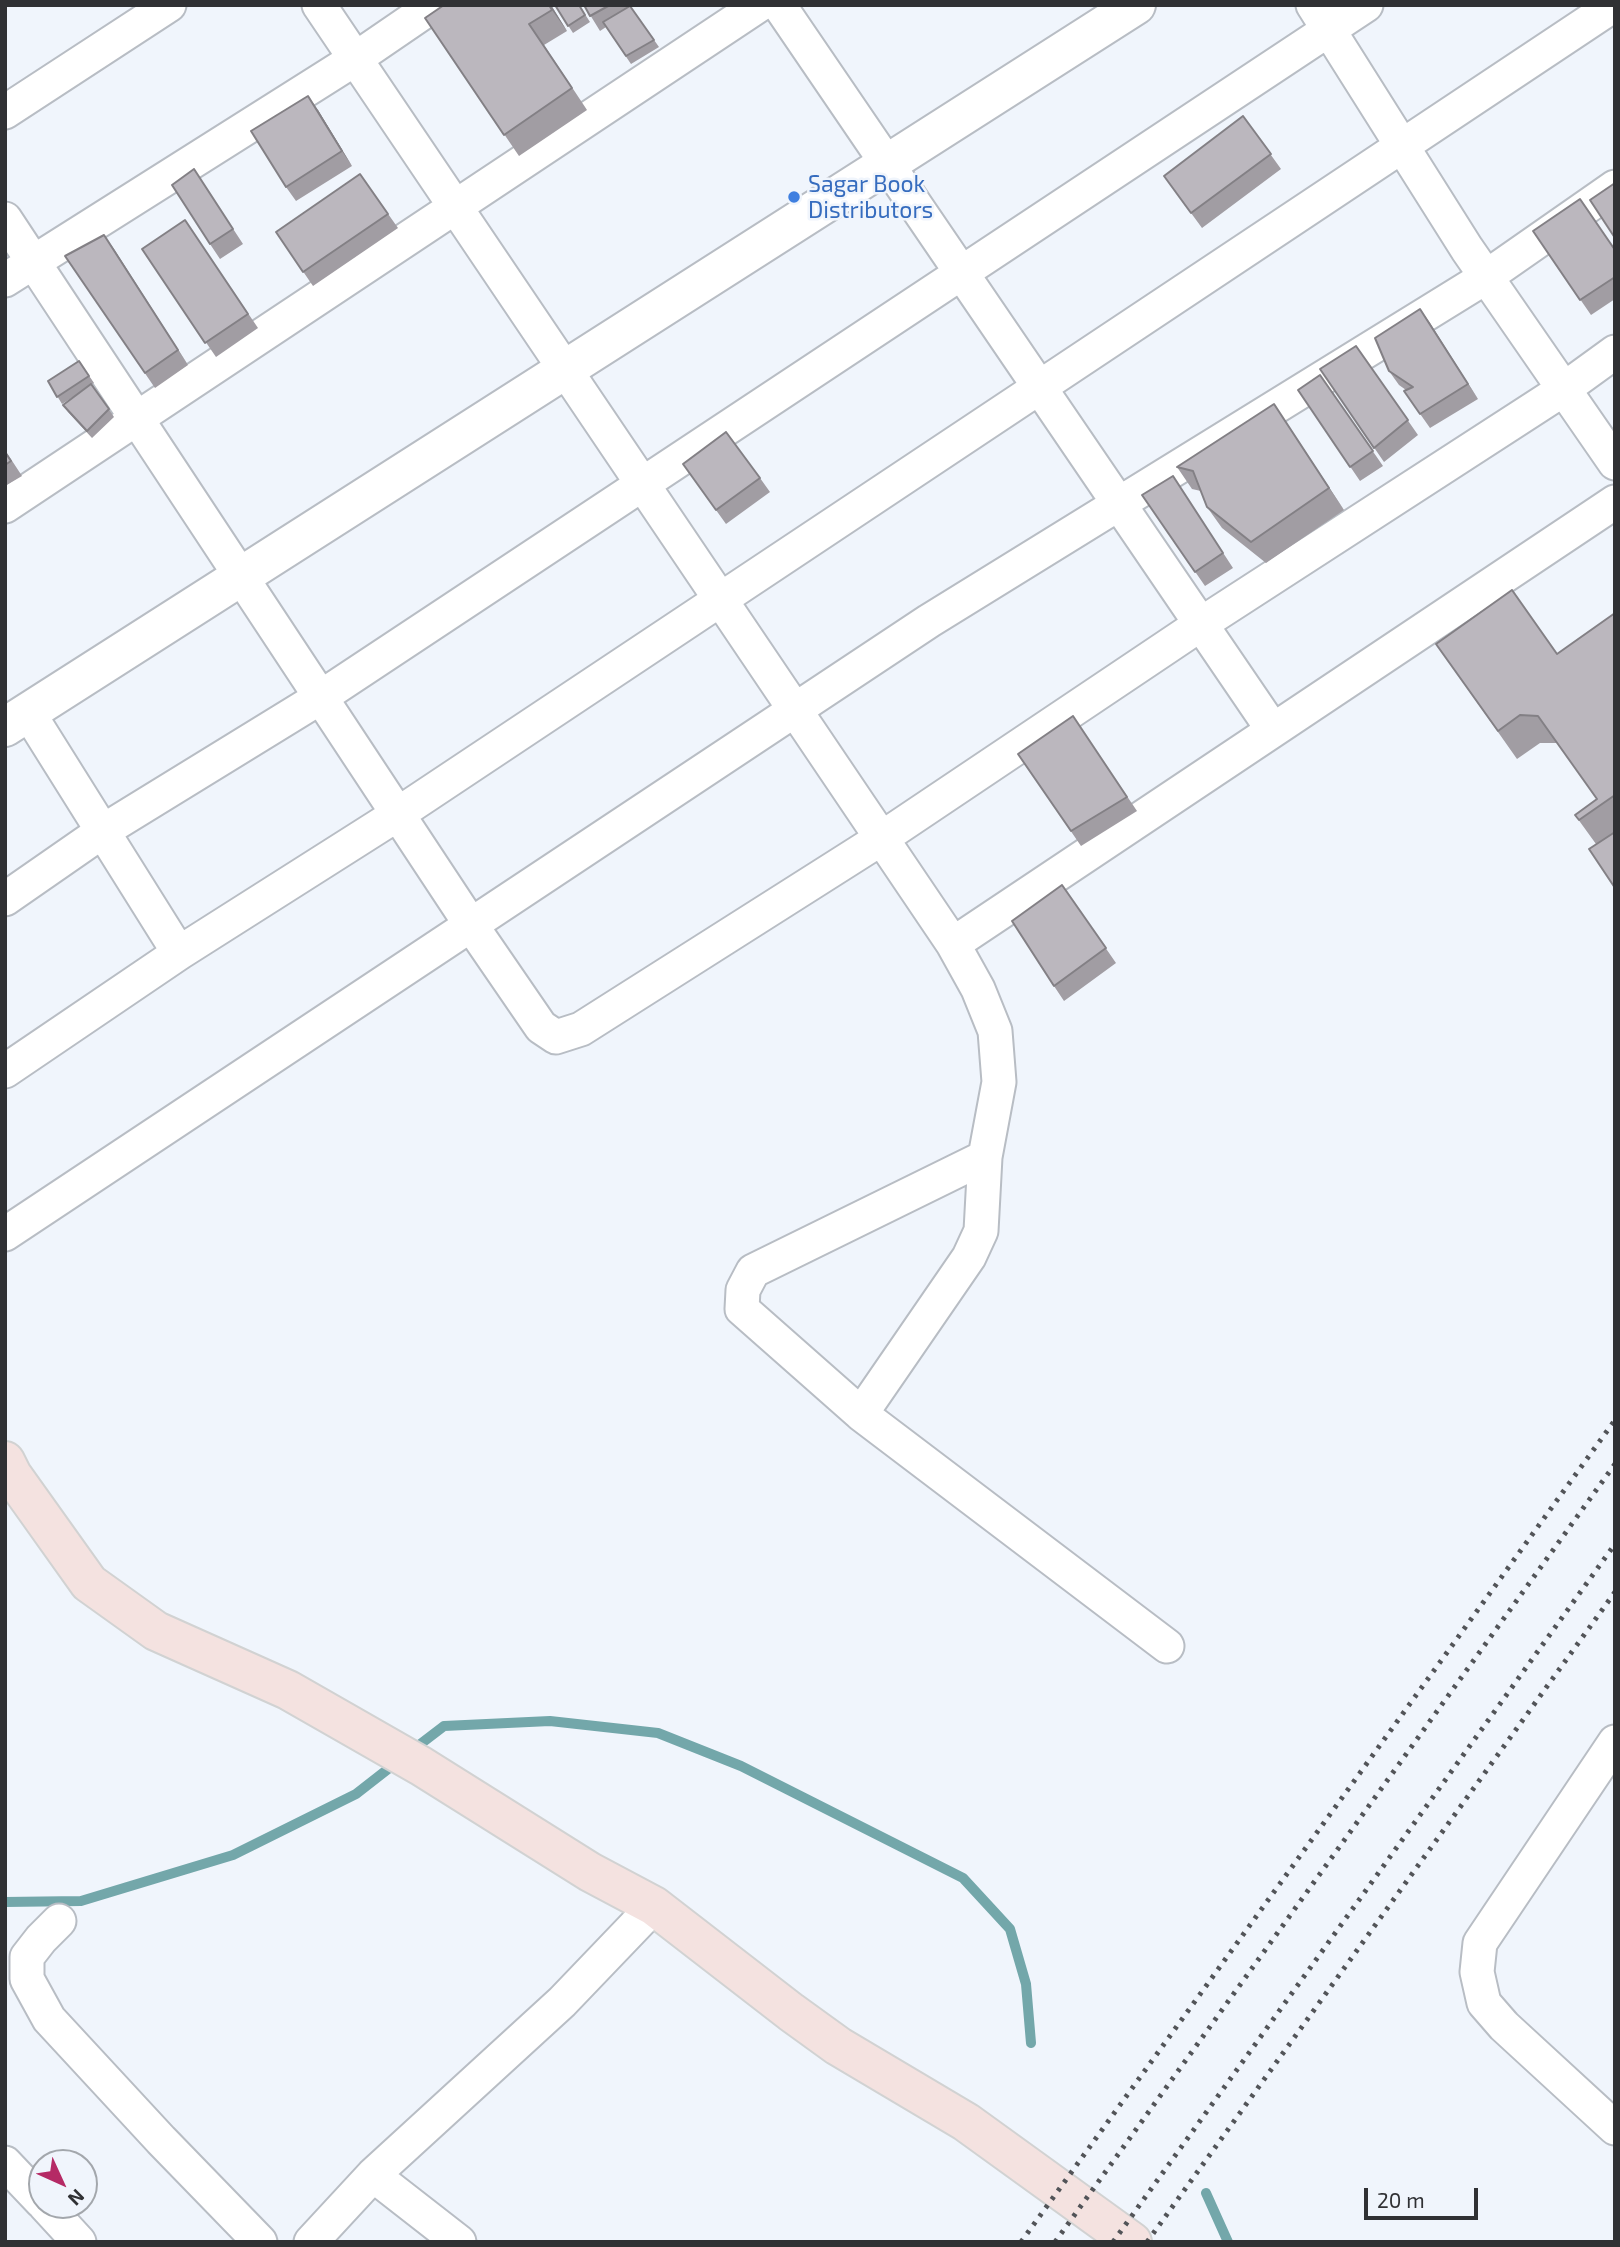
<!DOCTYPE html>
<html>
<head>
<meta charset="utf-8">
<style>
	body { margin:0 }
	#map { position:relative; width:1620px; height:2247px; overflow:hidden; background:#f0f5fc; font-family:"Exo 2",sans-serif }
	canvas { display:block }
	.frame { position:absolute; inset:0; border:7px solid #303134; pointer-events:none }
	.north { position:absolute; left:28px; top:2149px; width:70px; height:70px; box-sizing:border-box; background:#f0f5fc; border:2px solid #a3a7ac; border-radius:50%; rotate:135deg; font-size:19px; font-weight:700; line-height:28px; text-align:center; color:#303134 }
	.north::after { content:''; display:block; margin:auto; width:24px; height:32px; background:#b52a65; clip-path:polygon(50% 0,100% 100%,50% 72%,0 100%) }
	.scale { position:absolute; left:1364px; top:2188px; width:114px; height:32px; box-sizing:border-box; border:4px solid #303134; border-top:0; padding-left:9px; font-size:21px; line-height:24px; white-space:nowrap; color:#303134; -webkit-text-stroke:5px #f0f5fc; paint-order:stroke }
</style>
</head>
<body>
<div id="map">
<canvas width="1620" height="2247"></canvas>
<div class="frame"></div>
<div class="north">N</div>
<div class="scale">20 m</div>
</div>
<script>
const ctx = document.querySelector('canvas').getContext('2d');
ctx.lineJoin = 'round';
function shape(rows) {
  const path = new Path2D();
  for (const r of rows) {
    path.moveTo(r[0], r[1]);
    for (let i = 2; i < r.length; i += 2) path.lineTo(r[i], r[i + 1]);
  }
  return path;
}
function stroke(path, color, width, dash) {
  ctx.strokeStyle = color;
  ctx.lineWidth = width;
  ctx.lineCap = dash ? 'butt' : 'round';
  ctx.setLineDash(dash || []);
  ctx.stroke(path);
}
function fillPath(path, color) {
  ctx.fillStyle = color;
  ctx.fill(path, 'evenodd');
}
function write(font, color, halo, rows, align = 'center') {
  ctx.font = font + ' "Exo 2",sans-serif';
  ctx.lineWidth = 5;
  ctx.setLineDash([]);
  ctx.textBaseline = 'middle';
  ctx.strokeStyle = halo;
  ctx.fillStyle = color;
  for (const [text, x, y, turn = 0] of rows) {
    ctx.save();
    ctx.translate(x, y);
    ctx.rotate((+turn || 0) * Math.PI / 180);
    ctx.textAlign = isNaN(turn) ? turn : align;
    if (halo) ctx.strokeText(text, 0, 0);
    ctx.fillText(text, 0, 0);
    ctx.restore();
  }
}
const stream = shape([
	[410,1752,444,1726,550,1721,658,1733,741,1766,963,1878,1010,1929,1026,1984,1031,2043],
	[5,1902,81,1901,233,1855,356,1794,397,1762],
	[1206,2193,1228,2242]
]);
const minor = shape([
	[319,5,953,944,978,989,995,1031,999,1082,985,1157,981,1231,969,1257,861,1414],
	[779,5,1273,730],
	[1313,5,1467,249,1615,463],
	[5,112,169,5],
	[5,219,471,925,541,1027,556,1037,581,1029,882,838,1201,624,1564,389,1615,352],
	[5,280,355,59,434,5],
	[5,506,759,5],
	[28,712,179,953],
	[5,899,103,831,321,697,1366,5],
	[953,944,1615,502],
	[5,1071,179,953,398,814,1614,5],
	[985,1157,753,1271,743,1290,742,1309,861,1414,1167,1646],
	[5,1234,929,621,1486,277,1615,187],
	[1615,1742,1480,1943,1477,1972,1484,2003,1504,2026,1615,2128],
	[59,1921,41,1939,27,1957,27,1979,49,2019,161,2140,260,2242],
	[5,2163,42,2202],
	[373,2175,459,2242],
	[45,2205,79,2242],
	[311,2242,373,2175,562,2002,654,1906]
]);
const secondary = shape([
	[5,727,1136,5]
]);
const primary = shape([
	[5,1461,12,1475,89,1583,156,1631,288,1690,421,1766,590,1872,654,1906,791,2012,838,2046,966,2122,1132,2242]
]);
const rail = shape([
	[1021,2242,1615,1420],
	[1055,2242,1615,1464],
	[1113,2242,1615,1544],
	[1147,2242,1615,1592]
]);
const wall = shape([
	[551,5,567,31,544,45,587,110,519,156,425,18],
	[555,5,579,5,590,22,573,33],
	[584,5,630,6,659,47,631,64,606,27,600,31],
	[318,110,352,166,296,201,286,187],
	[1243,116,1281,169,1202,228,1164,176],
	[194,169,243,244,220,259,210,244],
	[360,174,398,228,313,286,276,232],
	[185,220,258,328,216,357,142,249],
	[1533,231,1615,250,1615,299,1591,315],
	[104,235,188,365,155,388,65,256],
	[1420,309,1478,399,1430,428,1404,391,1406,390,1399,385,1389,371],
	[1356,346,1418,435,1384,462,1320,369],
	[79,361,94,383,92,384,114,417,92,438,68,412,63,405,81,392,62,404,48,381],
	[1320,375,1383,466,1360,481,1298,390],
	[1274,404,1344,510,1266,563,1222,528,1207,507,1201,491,1192,489,1177,467],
	[5,450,22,476,5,486],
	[683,464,760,478,770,492,726,524],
	[1173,476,1233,568,1205,586,1142,495],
	[1615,613,1615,888,1596,844,1575,815,1597,799,1558,743,1540,743,1517,759,1436,644,1557,654],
	[1073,716,1137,811,1081,846,1018,754],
	[1062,885,1116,963,1064,1001,1054,986]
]);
const shadedWall = shape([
	[549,5,551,5,567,31,552,10],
	[308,96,318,110,352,166,342,151],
	[104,235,114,249,188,365,178,350],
	[1420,309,1430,323,1478,399,1468,384],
	[1274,404,1288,425,1344,510,1329,488]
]);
const building = shape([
	[444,5,549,5,552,10,529,24,572,88,504,135,425,18,444,5],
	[555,5,579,5,585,15,568,26,555,5],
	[584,5,610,5,590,16,584,5],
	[630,6,654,40,626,56,603,22,630,6],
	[308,96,342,151,286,187,251,131,308,96],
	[1243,116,1271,154,1191,213,1164,176,1243,116],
	[194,169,233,229,210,244,172,185,194,169],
	[360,174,388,214,303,272,276,232,360,174],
	[1615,183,1615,238,1590,200,1615,183],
	[1580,199,1615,250,1615,277,1580,300,1533,231,1580,199],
	[185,220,248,314,205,343,142,249,185,220],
	[104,235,178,350,145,373,65,256,104,235],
	[1420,309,1468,384,1420,414,1404,391,1413,387,1389,371,1375,338,1420,309],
	[1356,346,1408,420,1374,448,1320,369,1356,346],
	[79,361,89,376,57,397,48,381,79,361],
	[1320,375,1373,451,1350,467,1298,390,1320,375],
	[91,384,109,409,87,431,63,405,91,384],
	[1274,404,1329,488,1251,542,1207,507,1193,471,1177,467,1274,404],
	[726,432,760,478,716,510,683,464,726,432],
	[5,452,11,461,5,465,5,452],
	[1173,476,1223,553,1195,572,1142,495,1173,476],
	[1512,590,1557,654,1615,613,1615,795,1579,820,1575,815,1597,799,1538,716,1520,715,1498,731,1436,644,1512,590],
	[1073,716,1127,797,1071,831,1018,754,1073,716],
	[1615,832,1615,888,1589,849,1615,832],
	[1062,885,1106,948,1054,986,1012,921,1062,885]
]);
const markers = [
	[794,197,7,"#3f7fe0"]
];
const shopNames = [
	["Sagar Book",808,184],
	["Distributors",808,210]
];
stroke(stream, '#73a7aa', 10);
stroke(minor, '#b8bdc4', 37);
stroke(secondary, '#b8bdc4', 42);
stroke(primary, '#d1d2d2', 42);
stroke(minor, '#fff', 33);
stroke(secondary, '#fff', 38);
stroke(primary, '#f4e2e0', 38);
stroke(rail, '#525458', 5, [3.5, 7]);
fillPath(wall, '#a19da3');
fillPath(shadedWall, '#838085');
fillPath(building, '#bbb7be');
stroke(building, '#838085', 2);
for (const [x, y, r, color] of markers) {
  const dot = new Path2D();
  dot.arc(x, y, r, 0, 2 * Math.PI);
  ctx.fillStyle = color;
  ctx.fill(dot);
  stroke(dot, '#f0f5fc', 2.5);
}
write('23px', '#366cbe', '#f0f5fc', shopNames, 'left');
</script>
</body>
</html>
